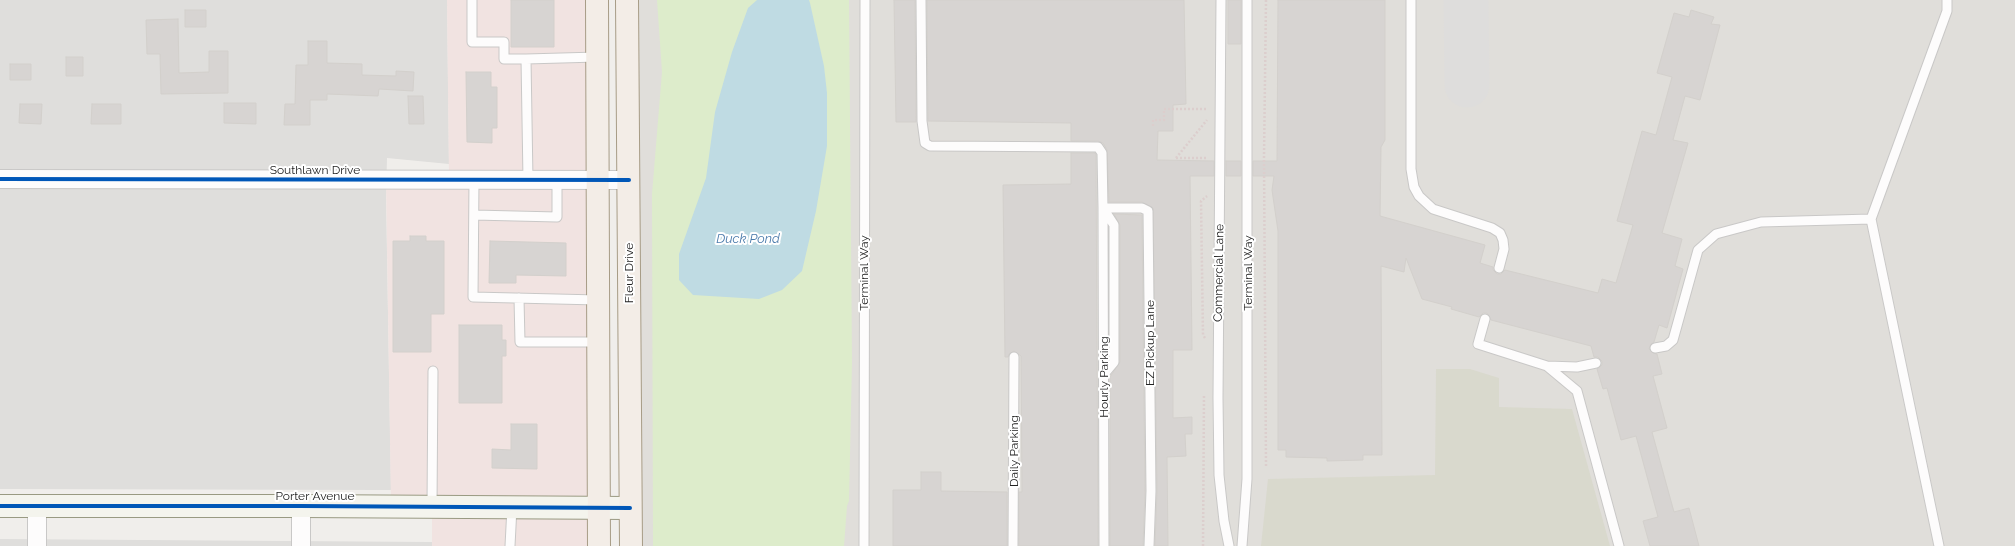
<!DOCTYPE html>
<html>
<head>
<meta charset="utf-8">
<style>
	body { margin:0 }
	canvas { display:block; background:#f0eeeb }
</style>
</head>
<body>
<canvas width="2015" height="546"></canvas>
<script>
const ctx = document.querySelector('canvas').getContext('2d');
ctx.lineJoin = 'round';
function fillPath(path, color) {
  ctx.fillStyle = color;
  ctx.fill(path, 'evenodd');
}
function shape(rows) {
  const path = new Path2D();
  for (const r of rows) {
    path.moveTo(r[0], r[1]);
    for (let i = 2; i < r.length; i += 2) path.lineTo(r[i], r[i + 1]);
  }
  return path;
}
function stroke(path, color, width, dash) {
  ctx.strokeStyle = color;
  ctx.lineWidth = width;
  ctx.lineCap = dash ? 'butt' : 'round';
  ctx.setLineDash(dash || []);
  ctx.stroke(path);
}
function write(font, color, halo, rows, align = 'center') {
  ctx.font = font + ' Raleway,sans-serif';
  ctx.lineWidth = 4;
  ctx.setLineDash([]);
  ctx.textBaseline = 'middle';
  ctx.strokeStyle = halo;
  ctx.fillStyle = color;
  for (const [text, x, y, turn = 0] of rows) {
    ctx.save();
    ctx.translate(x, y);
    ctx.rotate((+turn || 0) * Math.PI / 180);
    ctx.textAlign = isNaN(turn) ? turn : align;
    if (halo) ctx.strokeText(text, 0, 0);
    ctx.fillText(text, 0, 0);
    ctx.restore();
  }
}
const residential = shape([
	[0,0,447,0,449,164,387,158,386,196,391,490,0,489],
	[0,539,432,542,432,546,0,546]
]);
const commercial = shape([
	[447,0,597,0,599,546,432,546,432,506,391,506,386,180,449,180]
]);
const airport = shape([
	[627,0,2015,0,2015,546,631,546]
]);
const construction = shape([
	[1436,369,1470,369,1499,378,1499,407,1572,409,1610,546,1261,546,1268,479,1435,475]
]);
const grass = shape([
	[657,0,849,0,852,362,849,501,847,506,844,546,653,546,652,194,662,72]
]);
const water = shape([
	[757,0,809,0,810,3,824,66,827,93,827,146,816,211,802,271,782,290,759,299,693,295,679,280,679,254,706,178,715,112,732,52,748,8]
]);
const taxiway = shape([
	[1466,0,1467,85]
]);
const building = shape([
	[511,0,554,0,554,47,511,47,511,0],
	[894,0,915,0,916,122,896,122,894,0],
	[927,0,1184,0,1186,104,1173,105,1173,131,1158,131,1157,160,1214,161,1214,176,1190,176,1192,350,1173,350,1173,418,1192,417,1192,434,1185,434,1186,456,1167,457,1168,546,1155,546,1157,491,1153,208,1142,202,1109,202,1107,150,1103,143,1098,141,1071,141,1071,123,928,121,927,0],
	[1228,0,1241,0,1241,44,1228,44,1228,0],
	[1278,0,1385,0,1385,140,1381,147,1380,216,1485,245,1480,263,1493,267,1493,270,1497,274,1501,274,1505,270,1598,293,1602,279,1616,283,1633,225,1617,221,1642,131,1656,135,1672,77,1657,73,1674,13,1689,17,1691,10,1714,17,1711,24,1720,25,1700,100,1685,96,1673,140,1688,143,1662,233,1682,239,1675,266,1683,269,1667,328,1659,325,1654,342,1651,344,1649,349,1653,353,1657,354,1662,374,1653,376,1667,428,1652,432,1674,512,1689,508,1699,546,1650,546,1643,521,1658,517,1636,436,1621,440,1607,388,1603,389,1597,369,1602,365,1602,361,1598,357,1594,357,1591,346,1491,320,1487,313,1483,313,1479,317,1451,309,1452,307,1422,299,1406,258,1404,272,1381,266,1382,455,1363,455,1363,460,1327,461,1327,458,1286,457,1286,450,1278,450,1278,231,1272,190,1274,176,1253,176,1253,161,1277,161,1278,0],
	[185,10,206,10,206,27,185,27,185,10],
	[178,19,179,73,209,72,209,51,228,51,228,93,161,94,160,54,147,54,146,20,178,19],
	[308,41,327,41,327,63,362,64,362,75,396,76,396,71,414,72,413,91,379,89,378,96,327,94,327,100,310,100,310,125,284,125,285,104,295,104,296,65,308,65,308,41],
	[66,57,83,57,83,76,66,76,66,57],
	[10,64,31,64,31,80,10,80,10,64],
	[466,72,491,72,491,87,497,87,497,128,492,128,492,143,467,142,466,72],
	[408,96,423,96,424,124,409,124,408,96],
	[224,103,256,103,256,124,224,123,224,103],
	[20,104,42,104,41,124,19,123,20,104],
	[92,104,121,104,121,124,91,124,92,104],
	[1071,153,1095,153,1096,155,1098,546,1019,546,1019,492,1022,492,1021,356,1014,351,1009,354,1008,357,1005,357,1003,185,1071,184,1071,153],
	[1226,161,1241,161,1241,176,1226,176,1226,161],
	[1114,214,1142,215,1145,491,1143,546,1110,546,1110,377,1120,362,1120,225,1114,214],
	[410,236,426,236,426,241,444,241,444,314,431,314,431,352,393,352,393,241,410,241,410,236],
	[490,241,566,243,566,276,516,275,516,283,489,283,490,241],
	[459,325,502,325,502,340,506,340,506,356,502,356,502,403,459,403,459,325],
	[511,424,537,424,537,469,492,468,492,449,511,450,511,424],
	[921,472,941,472,941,491,1007,492,1007,546,893,546,893,490,921,490,921,472]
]);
const path = shape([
	[1266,0,1264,158,1266,467],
	[1153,126,1153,120,1164,120,1164,109,1207,109],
	[1176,158,1207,120],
	[1176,158,1207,158],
	[1205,338,1203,335,1201,201,1207,196],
	[1203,546,1204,395]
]);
const lane = shape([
	[472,0,472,42,504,42,504,59,526,59],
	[921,0,922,121,925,143,930,146,1098,147,1102,153,1103,208,1142,208,1148,211,1151,491,1149,546],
	[1221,0,1218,398,1219,475,1224,521,1229,546],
	[1411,0,1411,169,1414,187,1419,196,1433,209,1492,228,1500,233,1503,240,1504,249,1499,268],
	[474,180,473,297,598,300],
	[528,180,526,59,597,57],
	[1103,208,1104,546],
	[1103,208,1114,225,1114,362,1104,374],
	[474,215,557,217,557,180],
	[519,298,520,342,598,342],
	[1485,319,1478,344,1547,366,1577,391,1619,546],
	[1655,348,1666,346,1673,340,1698,250,1716,234,1761,222,1871,219],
	[1547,366,1577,367,1596,363],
	[432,506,433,371],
	[510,546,512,507],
	[864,546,865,0],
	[1013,546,1014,357],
	[1242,546,1247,479,1247,0],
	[1939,546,1871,219,1947,11,1947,0]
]);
const street = shape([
	[0,179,629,180],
	[37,506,37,546],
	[301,506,301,546]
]);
const secondary = shape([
	[0,506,301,506,630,508]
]);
const primary = shape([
	[597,0,599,546],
	[627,0,631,546]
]);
const cycleway = shape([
	[0,179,629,180],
	[0,506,301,506,630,508]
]);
const streetNames = [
	["Southlawn Drive",315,170],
	["Fleur Drive",629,273,-90],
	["Terminal Way",864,273,-90],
	["Commercial Lane",1219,273,-89],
	["Terminal Way",1248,273,-90],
	["EZ Pickup Lane",1150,343,-90],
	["Hourly Parking",1104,377,-90],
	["Daily Parking",1014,451,-90],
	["Porter Avenue",315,496]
];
const waterNames = [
	["Duck Pond",748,239]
];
fillPath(residential, '#dfdedc');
fillPath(commercial, '#f1e3e1');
fillPath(airport, '#e0deda');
fillPath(construction, '#d9d9cd');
fillPath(grass, '#ddeccb');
fillPath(water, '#bfdbe3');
stroke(taxiway, '#dedddc', 45);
fillPath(building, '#d7d4d2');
stroke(building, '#d3d0cc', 1);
stroke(lane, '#c9c8c7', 11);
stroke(street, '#c9c8c7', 20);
stroke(secondary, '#999a82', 24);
stroke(primary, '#a79c86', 24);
stroke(path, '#dccecd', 2.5, [2, 2]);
stroke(lane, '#fdfcfc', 9);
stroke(street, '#fdfcfc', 18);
stroke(secondary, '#f4f4ed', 22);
stroke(primary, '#f3ede7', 22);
stroke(cycleway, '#0057b8', 4);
write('12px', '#222', '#fff', streetNames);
write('italic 13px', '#4a7aab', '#fff', waterNames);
</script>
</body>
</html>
